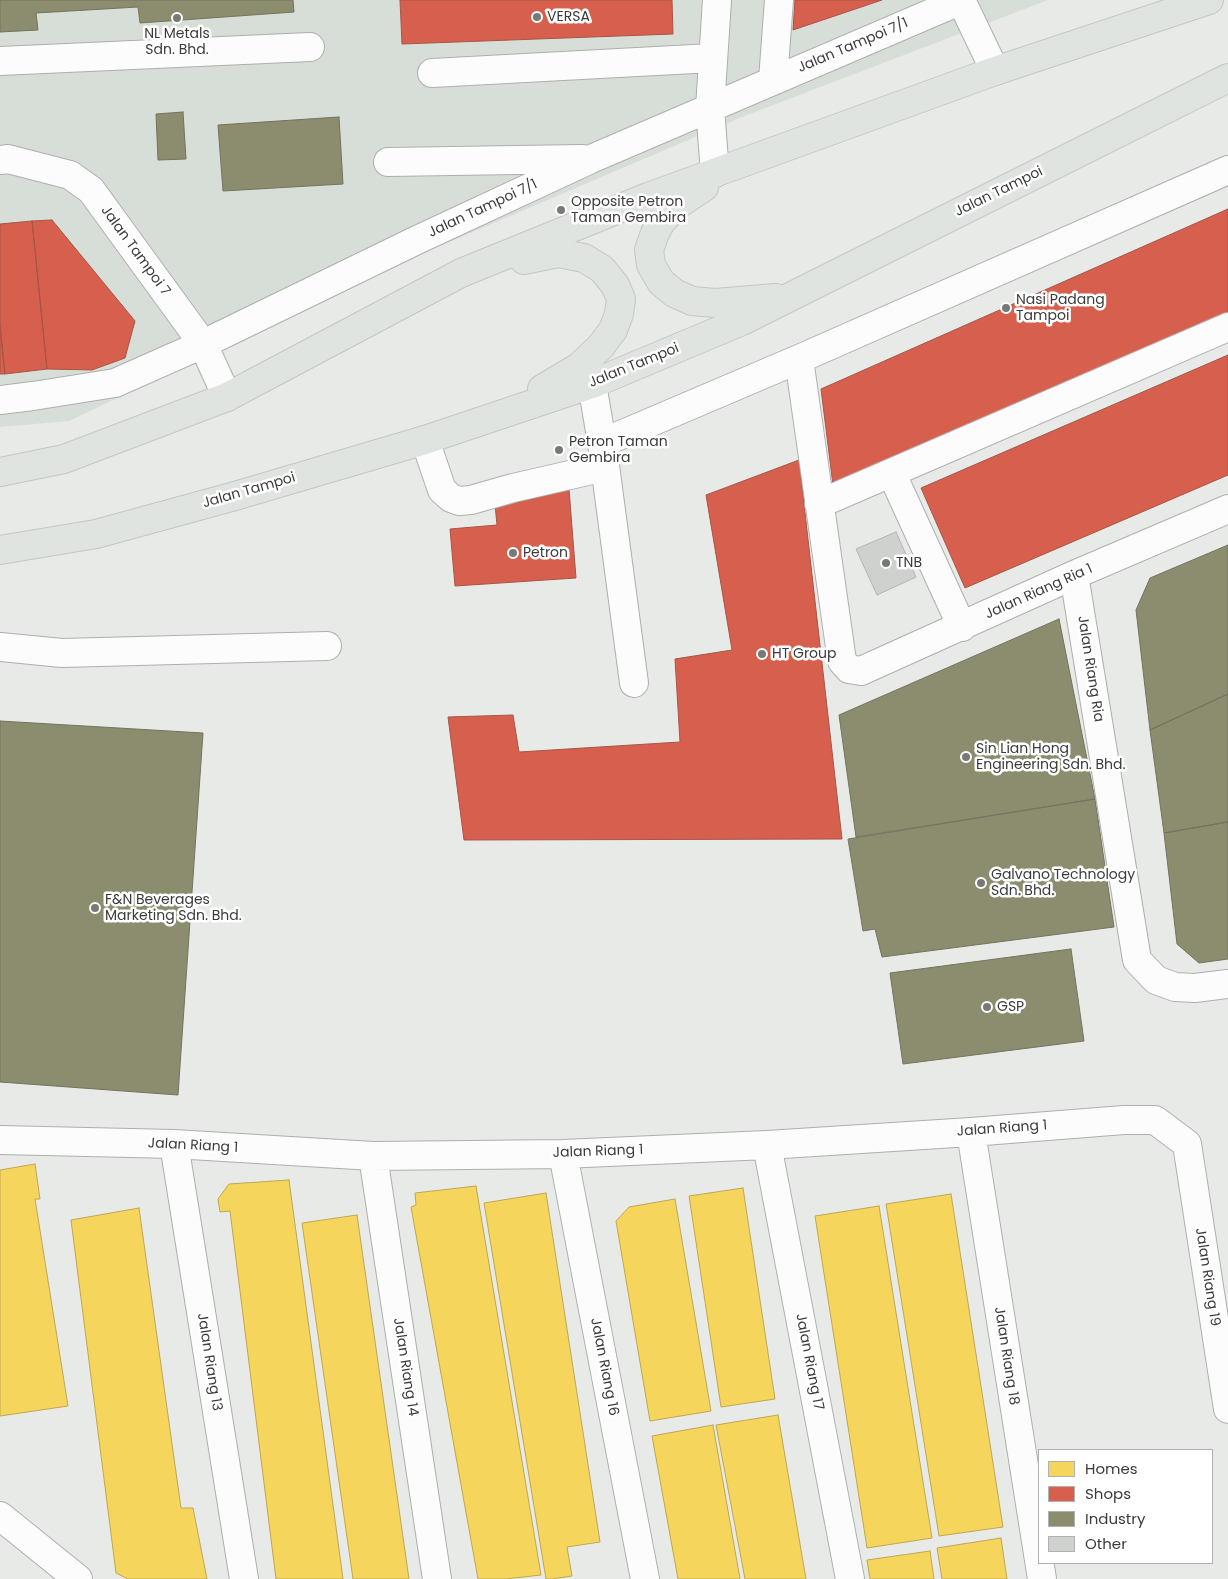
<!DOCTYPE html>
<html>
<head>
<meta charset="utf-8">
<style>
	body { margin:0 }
	#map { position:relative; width:1228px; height:1579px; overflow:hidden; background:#e8eae8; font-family:Poppins,sans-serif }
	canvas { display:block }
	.legend { position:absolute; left:1038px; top:1449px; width:175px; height:115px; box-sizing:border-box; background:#fff; border:1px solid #b0b1b0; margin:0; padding:6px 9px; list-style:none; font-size:15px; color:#3a3c3a }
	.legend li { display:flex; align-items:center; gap:10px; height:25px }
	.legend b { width:25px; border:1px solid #b0b1b0 }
</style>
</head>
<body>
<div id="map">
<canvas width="1228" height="1579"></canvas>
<ul class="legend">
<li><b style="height:14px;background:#f6d55c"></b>Homes</li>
<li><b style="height:14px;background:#d6604d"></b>Shops</li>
<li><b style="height:14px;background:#8c8c6e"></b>Industry</li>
<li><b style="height:14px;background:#cfd1cf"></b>Other</li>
</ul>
</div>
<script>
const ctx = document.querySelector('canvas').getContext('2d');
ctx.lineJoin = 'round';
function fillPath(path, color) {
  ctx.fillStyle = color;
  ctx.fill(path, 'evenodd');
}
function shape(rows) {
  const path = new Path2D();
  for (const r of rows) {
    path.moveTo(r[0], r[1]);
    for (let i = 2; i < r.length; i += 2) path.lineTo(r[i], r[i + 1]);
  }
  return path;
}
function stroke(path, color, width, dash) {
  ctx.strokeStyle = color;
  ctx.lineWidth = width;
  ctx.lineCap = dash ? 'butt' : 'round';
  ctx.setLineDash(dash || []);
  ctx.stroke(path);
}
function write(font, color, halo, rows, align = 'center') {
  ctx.font = font + ' Poppins,sans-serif';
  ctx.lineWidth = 5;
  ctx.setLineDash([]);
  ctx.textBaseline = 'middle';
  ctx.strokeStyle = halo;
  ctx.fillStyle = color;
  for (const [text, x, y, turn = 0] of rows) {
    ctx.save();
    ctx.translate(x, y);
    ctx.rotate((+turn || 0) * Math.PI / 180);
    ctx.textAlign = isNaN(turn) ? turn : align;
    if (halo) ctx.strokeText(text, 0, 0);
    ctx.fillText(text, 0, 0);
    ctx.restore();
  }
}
const built = shape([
	[0,0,1048,0,742,117,426,252,69,421,0,427]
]);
const homes = shape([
	[35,1164,40,1199,35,1199,68,1406,0,1416,0,1170,35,1164],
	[289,1180,343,1579,276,1579,230,1211,220,1212,218,1199,229,1184,289,1180],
	[476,1186,541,1575,506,1579,478,1579,411,1207,416,1205,415,1193,476,1186],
	[743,1188,775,1399,721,1407,689,1196,743,1188],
	[546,1193,600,1542,567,1547,572,1576,552,1579,546,1579,484,1203,546,1193],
	[951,1194,1003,1527,939,1536,886,1204,951,1194],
	[675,1199,711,1411,650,1421,616,1221,629,1207,675,1199],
	[879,1206,932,1538,867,1548,815,1216,879,1206],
	[139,1208,181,1508,193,1508,207,1579,128,1579,116,1573,71,1220,139,1208],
	[357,1215,409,1579,353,1579,302,1223,357,1215],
	[778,1415,806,1579,745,1579,716,1425,778,1415],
	[713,1425,740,1579,678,1579,652,1436,713,1425],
	[1001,1538,1007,1579,942,1579,937,1548,1001,1538],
	[930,1551,934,1579,870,1579,867,1560,930,1551]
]);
const shops = shape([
	[400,0,672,0,673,34,402,44,400,0],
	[795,0,882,0,793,30,795,0],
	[1228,209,1228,315,834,493,821,389,1228,209],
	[52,220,135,321,125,358,92,370,47,369,32,221,52,220],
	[32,221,47,369,5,374,0,326,0,224,32,221],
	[0,326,5,374,0,374,0,326],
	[1228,355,1228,475,965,588,921,488,1228,355],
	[799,460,842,839,464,840,448,717,513,715,519,752,680,742,675,659,732,650,706,495,799,460],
	[569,489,576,578,455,586,450,529,497,525,494,494,569,489]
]);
const industry = shape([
	[0,0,293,0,294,12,140,23,138,7,36,13,38,30,0,32,0,0],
	[183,112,186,159,158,160,156,114,183,112],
	[339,117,343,184,223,191,218,125,339,117],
	[1228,545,1228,694,1150,730,1136,610,1150,578,1228,545],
	[1059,619,1095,799,856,837,839,715,1059,619],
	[1228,694,1228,822,1164,833,1150,730,1228,694],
	[0,721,203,733,178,1095,0,1082,0,721],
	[1095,799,1114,927,882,957,875,929,863,931,848,839,1095,799],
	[1228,822,1228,959,1199,963,1177,944,1164,833,1228,822],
	[1071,949,1084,1041,903,1064,890,973,1071,949]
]);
const building = shape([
	[896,532,916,577,877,595,856,549,896,532]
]);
const minor = shape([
	[961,0,995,71],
	[0,61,310,47],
	[432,73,712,58],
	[773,80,779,0],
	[0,160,8,159,70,175,91,190,203,344,227,397],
	[388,162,582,159],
	[715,173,710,108,717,0],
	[799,359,842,661,849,669,861,671,1074,575,1228,509],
	[592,384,602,443,634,683],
	[0,400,33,396,115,383,203,344,417,240,591,159,962,0],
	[425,440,442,490,451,498,459,501,471,500,513,488,605,467],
	[602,443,799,359,1228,170],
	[892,474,962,627],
	[819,504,1228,327],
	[1074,575,1137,960,1156,980,1175,987,1195,988,1228,984],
	[0,647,62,653,327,646],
	[971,1132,1042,1579],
	[0,1140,174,1144,373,1156,563,1154,767,1145,971,1132,1124,1120,1155,1120,1187,1144,1228,1409],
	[174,1144,244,1579],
	[767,1145,850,1579],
	[563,1154,645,1579],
	[373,1156,437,1579],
	[0,1516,78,1579]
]);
const major = shape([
	[704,187,677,205,661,222,655,233,649,250,651,265,661,282,674,293,692,301,715,303,776,298],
	[524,260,558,253,584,258,602,269,615,285,621,299,619,314,613,330,601,346,579,367,542,389],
	[0,472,64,459,227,397,461,273,648,197,995,71,1209,0],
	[0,550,96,534,235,496,425,440,592,384,742,321,1228,78]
]);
const markers = [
	[537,17,5,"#777977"],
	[177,18,5,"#777977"],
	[561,210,5,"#777977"],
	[1006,308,5,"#777977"],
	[559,450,5,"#777977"],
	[513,553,5,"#777977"],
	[886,563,5,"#777977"],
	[762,654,5,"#777977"],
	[966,757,5,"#777977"],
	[981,883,5,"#777977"],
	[95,908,5,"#777977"],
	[987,1007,5,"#777977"]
];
const poiNames = [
	["VERSA",547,17],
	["NL Metals",177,34,"center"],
	["Sdn. Bhd.",177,50,"center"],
	["Opposite Petron",571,202],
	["Taman Gembira",571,218],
	["Nasi Padang",1016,300],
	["Tampoi",1016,316],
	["Petron Taman",569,442],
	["Gembira",569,458],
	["Petron",523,553],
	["TNB",896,563],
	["HT Group",772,654],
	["Sin Lian Hong",976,749],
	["Engineering Sdn. Bhd.",976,765],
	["Galvano Technology",991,875],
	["Sdn. Bhd.",991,891],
	["F&N Beverages",105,900],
	["Marketing Sdn. Bhd.",105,916],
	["GSP",997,1007]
];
const streetNames = [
	["Jalan Tampoi 7/1",853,46,-23],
	["Jalan Tampoi",999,192,-26],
	["Jalan Tampoi 7/1",483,209,-25],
	["Jalan Tampoi 7",135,251,54],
	["Jalan Tampoi",634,366,-22],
	["Jalan Tampoi",249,491,-16],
	["Jalan Riang Ria 1",1039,592,-24],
	["Jalan Riang Ria",1090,669,81],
	["Jalan Riang 1",1002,1129,-4],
	["Jalan Riang 1",193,1146,3],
	["Jalan Riang 1",598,1152,-2],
	["Jalan Riang 19",1207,1277,81],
	["Jalan Riang 18",1006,1356,81],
	["Jalan Riang 13",209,1362,81],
	["Jalan Riang 17",809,1362,79],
	["Jalan Riang 14",405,1367,81],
	["Jalan Riang 16",604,1367,79]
];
fillPath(built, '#d7ded7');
fillPath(homes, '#f6d55c');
stroke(homes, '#bea752', 1);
fillPath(shops, '#d6604d');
stroke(shops, '#a75547', 1);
fillPath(industry, '#8c8c6e');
stroke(industry, '#73745e', 1);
fillPath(building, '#cfd1cf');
stroke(building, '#b2b4b2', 1);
stroke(minor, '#adafad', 30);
stroke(major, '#c4c6c4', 30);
stroke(minor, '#fcfcfc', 28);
stroke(major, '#e0e4e0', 28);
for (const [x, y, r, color] of markers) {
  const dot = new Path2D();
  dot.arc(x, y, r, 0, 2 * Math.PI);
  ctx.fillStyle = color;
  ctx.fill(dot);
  stroke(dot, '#fff', 2);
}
write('14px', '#3a3c3a', '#fff', poiNames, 'left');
write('14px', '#3a3c3a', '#fff', streetNames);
</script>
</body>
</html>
